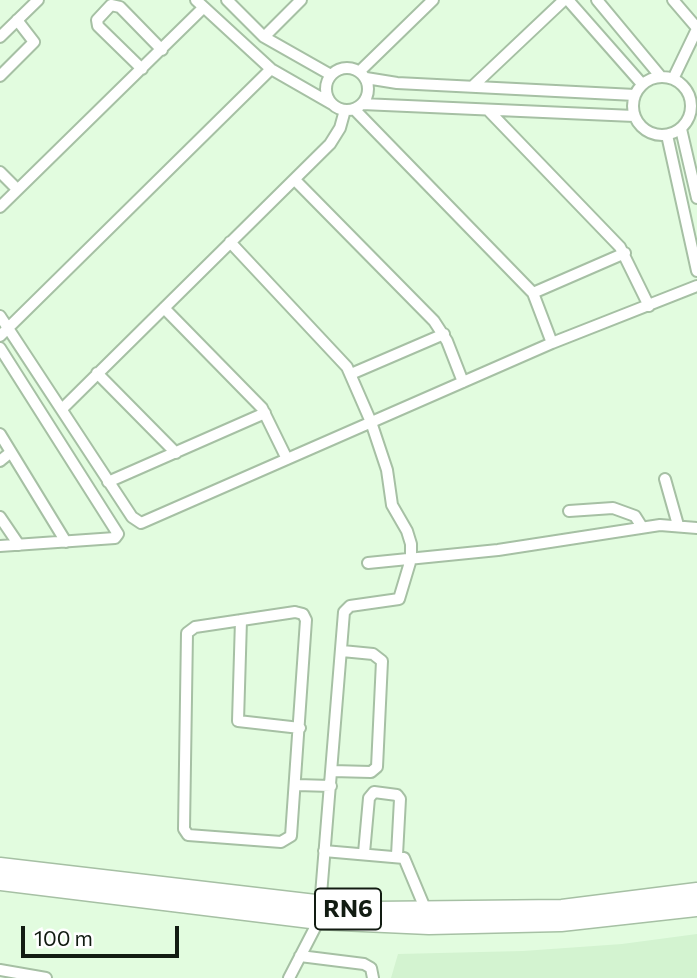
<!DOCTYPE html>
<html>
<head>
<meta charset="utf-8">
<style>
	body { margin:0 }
	#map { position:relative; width:697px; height:978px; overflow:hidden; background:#e2fcdf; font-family:Commissioner,sans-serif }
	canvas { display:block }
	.scale { position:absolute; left:21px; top:926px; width:158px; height:32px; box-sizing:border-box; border:4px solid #121c12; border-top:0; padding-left:9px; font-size:21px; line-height:24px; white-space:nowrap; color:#121c12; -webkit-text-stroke:5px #fff; paint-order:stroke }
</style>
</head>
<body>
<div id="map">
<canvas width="697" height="978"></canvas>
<div class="scale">100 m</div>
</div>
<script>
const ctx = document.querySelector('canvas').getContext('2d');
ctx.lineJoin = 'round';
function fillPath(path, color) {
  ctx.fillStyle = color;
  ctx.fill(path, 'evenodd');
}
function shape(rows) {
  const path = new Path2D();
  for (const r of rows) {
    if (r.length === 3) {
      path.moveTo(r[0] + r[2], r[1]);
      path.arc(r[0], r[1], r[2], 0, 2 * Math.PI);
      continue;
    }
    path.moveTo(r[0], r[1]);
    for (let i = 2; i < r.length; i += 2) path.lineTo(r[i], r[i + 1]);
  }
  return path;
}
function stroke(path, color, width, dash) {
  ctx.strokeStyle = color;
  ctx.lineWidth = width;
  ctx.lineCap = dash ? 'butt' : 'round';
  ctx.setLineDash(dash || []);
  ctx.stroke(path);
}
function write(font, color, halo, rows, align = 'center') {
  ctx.font = font + ' Commissioner,sans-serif';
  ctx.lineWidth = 7;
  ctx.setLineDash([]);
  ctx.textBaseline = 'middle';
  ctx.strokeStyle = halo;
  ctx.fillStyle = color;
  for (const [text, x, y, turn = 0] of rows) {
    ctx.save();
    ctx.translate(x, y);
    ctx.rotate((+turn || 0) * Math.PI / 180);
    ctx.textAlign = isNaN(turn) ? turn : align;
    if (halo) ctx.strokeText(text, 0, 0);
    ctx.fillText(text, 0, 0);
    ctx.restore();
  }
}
const built = shape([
	[697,934,697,978,391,978,398,954,523,951,622,944]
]);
const minor = shape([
	[196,0,271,69,332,104],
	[227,0,264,37,331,75],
	[568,0,642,84],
	[597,0,661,77],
	[673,0,697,28],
	[0,37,38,0],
	[264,37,301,0],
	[347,89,21],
	[142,69,98,26,97,20,111,5,120,7,162,50],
	[360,71,433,0],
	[0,76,34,42,17,20],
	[662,106,29],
	[366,78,397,83,635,95],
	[673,79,697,29],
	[473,86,564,0],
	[362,104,634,116],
	[354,109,533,293,552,343],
	[488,110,620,247,649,306],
	[681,129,697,198],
	[667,135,697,271],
	[0,172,17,189],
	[295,180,434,321,447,341,463,382],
	[0,207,203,8],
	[230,242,347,367,371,422,387,470,392,505,407,531,411,544,411,559,399,599,350,606,344,612,320,907],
	[533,293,625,253],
	[164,308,262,408,287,459],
	[0,316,132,517,141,523,552,343,697,286],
	[0,336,271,69],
	[0,348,118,534,115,538,0,546],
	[97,373,176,453],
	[351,374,444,334],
	[62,409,330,144,340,128,345,110],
	[0,434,66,542],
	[0,461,11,452],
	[665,479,678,525],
	[108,482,265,413],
	[569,511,613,508,635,516,642,527],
	[0,517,19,545],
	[368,563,498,550,660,525,697,528],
	[295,612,303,614,306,620,291,836,281,842,188,835,184,829,187,633,195,627,295,612],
	[241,620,238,721,300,728],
	[332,771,371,772,377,767,382,661,373,654,342,651],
	[297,785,331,786],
	[324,851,404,858,427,913],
	[364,853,369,798,374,792,397,795,400,799,397,855],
	[300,956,364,964,371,968,373,978],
	[0,970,46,978],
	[289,978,319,920]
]);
const trunk = shape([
	[0,867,375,911,562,909,697,892],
	[0,881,319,920,429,925,561,922,697,907]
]);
const shields = [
	[348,909,66]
];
const shieldNames = [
	["RN6",348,909]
];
fillPath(built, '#d3f3d0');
stroke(minor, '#a6c0a4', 14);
stroke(trunk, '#a6c0a4', 21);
stroke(minor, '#fff', 10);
stroke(trunk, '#fff', 18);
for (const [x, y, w] of shields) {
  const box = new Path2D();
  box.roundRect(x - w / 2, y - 20.5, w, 41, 5);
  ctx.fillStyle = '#fff';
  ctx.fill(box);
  stroke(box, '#121c12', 2);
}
write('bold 24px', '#121c12', null, shieldNames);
</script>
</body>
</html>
